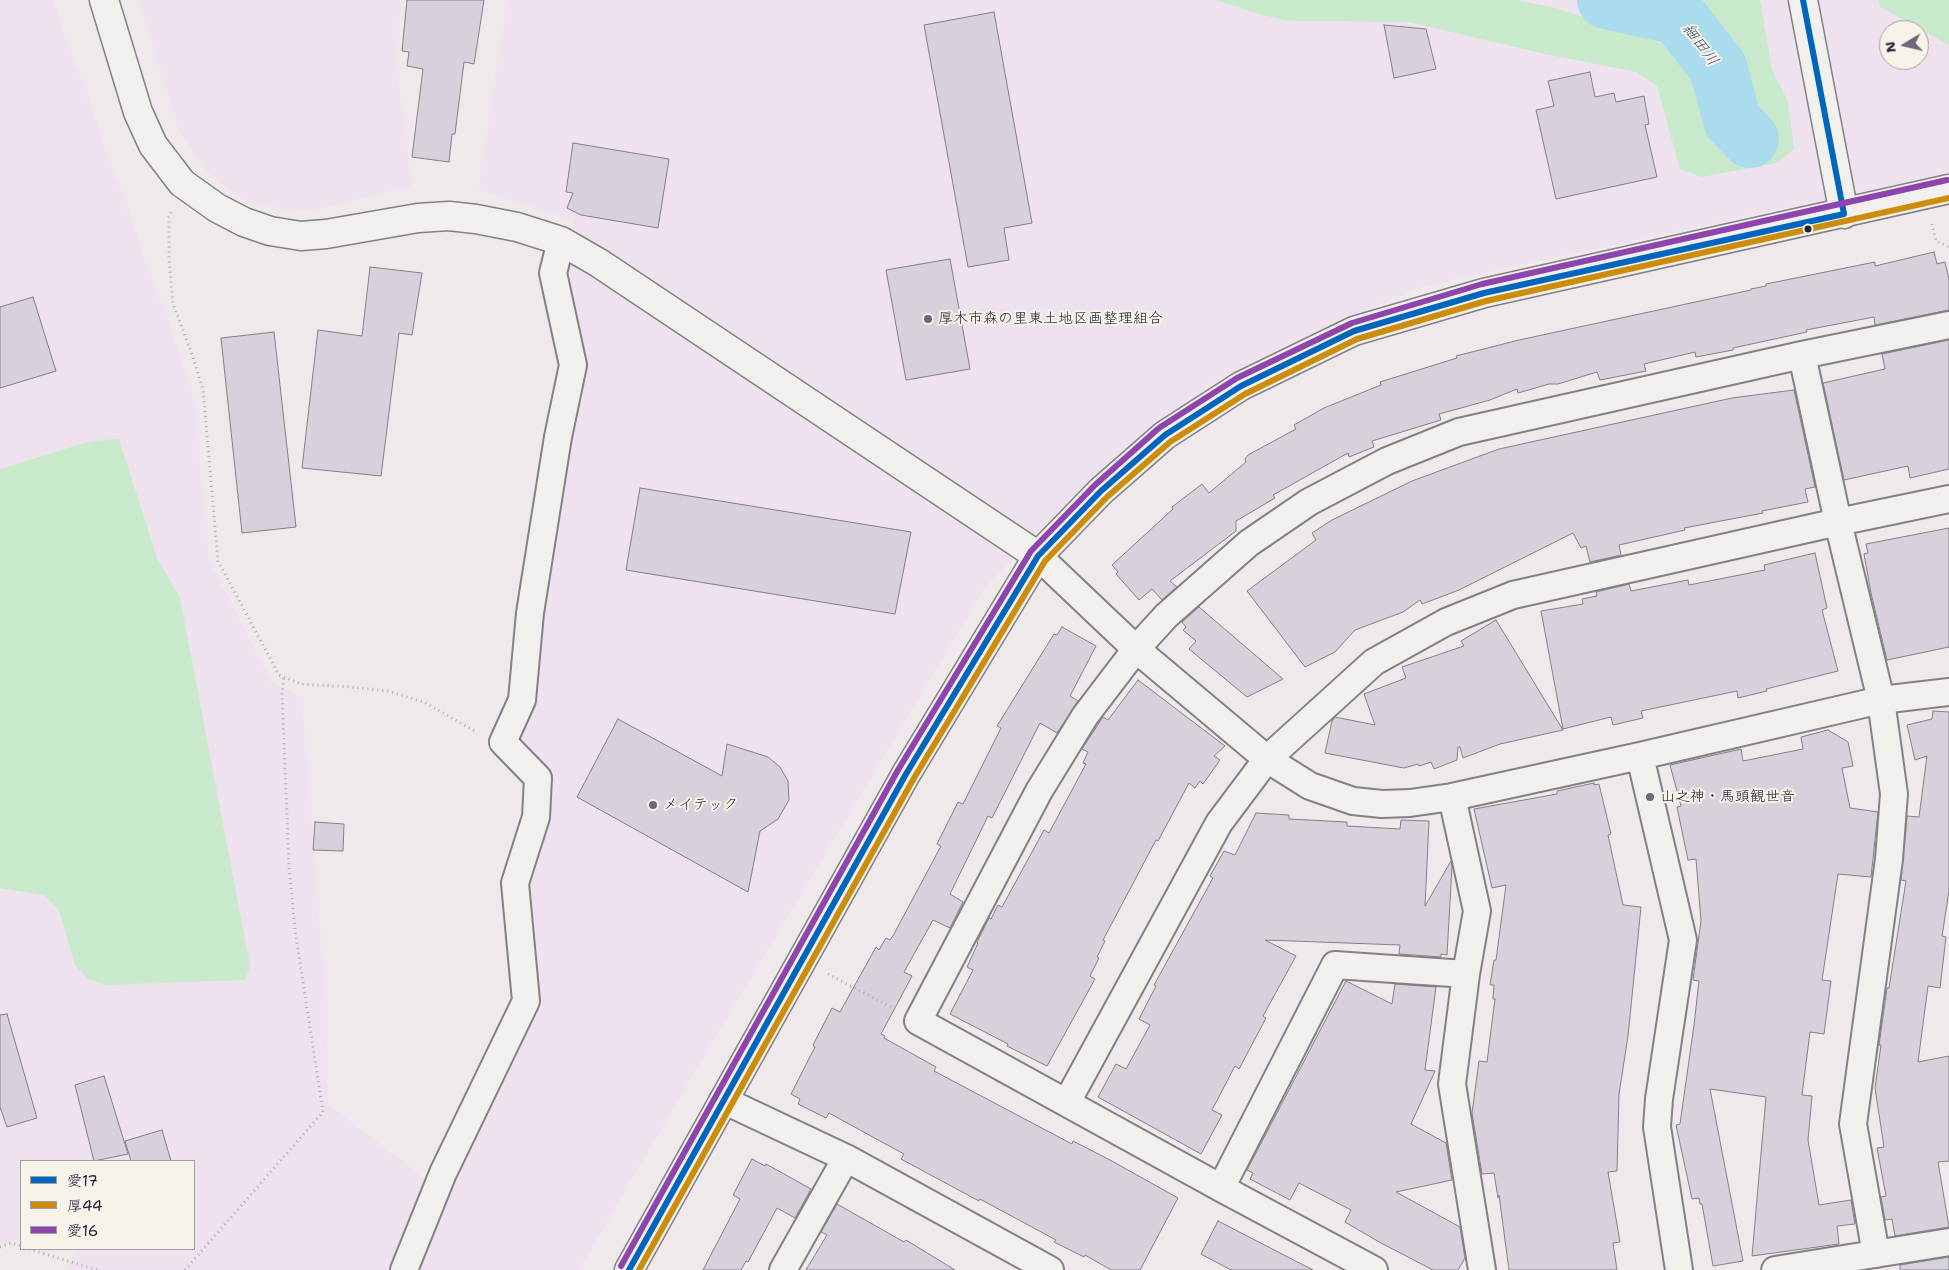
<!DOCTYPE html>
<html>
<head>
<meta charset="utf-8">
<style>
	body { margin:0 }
	#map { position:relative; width:1949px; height:1270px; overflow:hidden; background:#efe9ec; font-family:"Shantell Sans","Klee One",sans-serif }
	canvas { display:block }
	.legend { position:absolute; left:20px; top:1160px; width:175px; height:90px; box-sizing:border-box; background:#f7f3e8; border:1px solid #a29fa3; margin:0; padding:6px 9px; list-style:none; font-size:15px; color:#22223b }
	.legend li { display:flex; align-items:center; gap:10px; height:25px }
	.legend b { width:25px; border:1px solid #a29fa3 }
	.north { position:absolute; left:1879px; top:20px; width:50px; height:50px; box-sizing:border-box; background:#f7f3e8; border:1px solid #a29fa3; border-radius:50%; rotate:261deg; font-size:14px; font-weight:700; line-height:20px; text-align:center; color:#22223b }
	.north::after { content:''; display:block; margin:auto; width:18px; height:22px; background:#6a6879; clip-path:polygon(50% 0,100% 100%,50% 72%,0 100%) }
</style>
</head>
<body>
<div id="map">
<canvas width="1949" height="1270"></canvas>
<ul class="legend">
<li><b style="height:6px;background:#0065bd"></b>愛17</li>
<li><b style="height:6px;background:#cc8c0c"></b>厚44</li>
<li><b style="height:6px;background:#8e44ad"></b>愛16</li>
</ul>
<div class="north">N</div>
</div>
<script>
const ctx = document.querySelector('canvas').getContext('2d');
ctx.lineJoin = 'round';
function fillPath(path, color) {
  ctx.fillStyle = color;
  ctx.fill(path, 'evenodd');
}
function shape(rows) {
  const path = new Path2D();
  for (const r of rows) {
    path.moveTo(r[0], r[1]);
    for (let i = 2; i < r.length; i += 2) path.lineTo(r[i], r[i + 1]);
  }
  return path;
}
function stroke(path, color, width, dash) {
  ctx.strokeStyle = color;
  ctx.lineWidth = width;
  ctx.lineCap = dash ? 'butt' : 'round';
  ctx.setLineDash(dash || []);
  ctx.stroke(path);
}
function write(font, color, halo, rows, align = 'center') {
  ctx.font = font + ' "Shantell Sans","Klee One",sans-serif';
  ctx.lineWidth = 4;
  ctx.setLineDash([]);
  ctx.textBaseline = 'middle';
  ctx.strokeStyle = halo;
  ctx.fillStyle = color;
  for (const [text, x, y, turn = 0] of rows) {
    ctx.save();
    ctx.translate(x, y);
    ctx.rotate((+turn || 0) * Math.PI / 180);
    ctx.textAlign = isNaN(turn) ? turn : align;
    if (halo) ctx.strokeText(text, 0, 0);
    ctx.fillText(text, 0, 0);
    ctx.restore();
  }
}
const built = shape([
	[0,0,53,0,193,391,210,562,272,682,302,698,327,1011,328,1104,448,1196,535,1010,529,889,548,826,550,782,517,743,529,720,540,612,578,365,562,288,568,267,574,220,478,190,507,0,1949,0,1949,173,1416,288,1211,385,1074,498,987,585,690,1080,579,1270,68,1270,75,1249,194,1249,194,1161,21,1161,21,1239,0,1244],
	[1889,30,1919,30,1919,60,1889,60],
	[138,0,402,0,396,56,412,186,309,211,280,209,241,199,204,170,179,131]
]);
const green = shape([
	[1216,0,1517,0,1556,8,1667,45,1686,56,1738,119,1752,87,1720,52,1696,20,1688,7,1687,0,1760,0,1772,70,1788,101,1794,149,1777,163,1702,177,1680,169,1657,86,1636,72,1545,54,1409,22,1289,21,1259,14],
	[1879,0,1949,0,1949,45,1880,7],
	[119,439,157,558,180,598,250,966,245,980,106,985,89,979,75,965,59,910,44,895,0,888,0,469,91,441]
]);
const river = shape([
	[1606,0,1678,16,1718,67,1732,120,1750,139]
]);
const building = shape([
	[407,0,484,0,474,64,464,62,455,134,452,134,449,162,412,157,423,69,407,66,409,52,402,51,407,0],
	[994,12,1032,223,1004,228,1009,260,968,267,924,25,994,12],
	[1384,25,1426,29,1436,69,1394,78,1384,25],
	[1590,72,1595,97,1614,93,1616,102,1644,96,1649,124,1645,125,1657,177,1556,199,1536,110,1554,106,1548,81,1590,72],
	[573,143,669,159,658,228,581,215,567,208,573,193,566,192,573,143],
	[1934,252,1937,264,1945,262,1949,279,1949,310,1875,325,1874,317,1806,330,1807,332,1733,348,1733,350,1696,357,1695,352,1644,364,1646,371,1600,380,1597,372,1558,384,1549,384,1518,393,1517,389,1490,400,1439,414,1441,420,1372,441,1374,447,1349,457,1348,453,1273,495,1275,498,1236,521,1236,531,1170,581,1177,587,1162,600,1152,589,1139,600,1116,574,1118,572,1112,565,1173,509,1172,507,1202,484,1209,493,1246,462,1245,459,1248,455,1296,429,1294,425,1324,408,1381,385,1380,382,1457,358,1456,356,1519,340,1751,290,1751,289,1766,286,1766,284,1875,262,1875,266,1934,252],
	[950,259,970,369,906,380,886,270,950,259],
	[370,267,422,273,412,335,399,333,381,476,302,468,318,330,362,336,370,267],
	[33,297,56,371,0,388,0,307,33,297],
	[274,332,296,527,242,533,221,338,274,332],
	[1949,340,1949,469,1910,478,1908,466,1844,480,1823,383,1885,369,1882,354,1949,340],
	[1794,390,1815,487,1805,489,1808,502,1762,511,1763,513,1684,528,1685,530,1619,545,1621,555,1590,562,1586,546,1581,548,1573,533,1459,590,1422,604,1420,600,1403,612,1355,630,1335,652,1305,667,1247,591,1316,540,1312,533,1332,520,1412,481,1499,449,1732,398,1794,390],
	[640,488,911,532,895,614,626,570,640,488],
	[1949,528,1949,647,1887,660,1871,593,1864,554,1868,553,1866,544,1949,528],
	[1815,553,1827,608,1822,610,1838,671,1766,689,1767,691,1738,698,1737,691,1641,711,1643,718,1613,725,1611,717,1563,729,1541,611,1583,604,1582,599,1597,596,1596,592,1629,584,1631,591,1688,580,1689,585,1765,570,1764,565,1815,553],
	[1199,607,1283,679,1247,697,1189,649,1196,641,1183,630,1186,627,1182,622,1199,607],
	[1496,620,1563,730,1500,744,1463,758,1460,747,1458,747,1457,760,1434,769,1431,762,1419,766,1418,764,1404,768,1325,753,1332,721,1335,717,1375,725,1364,694,1406,678,1402,667,1464,646,1461,641,1496,620],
	[1062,627,1096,646,1070,696,1078,701,1057,733,1040,723,992,818,988,816,950,894,963,902,950,928,933,920,904,972,912,976,881,1034,885,1036,884,1038,936,1067,934,1071,1072,1144,1073,1141,1110,1160,1178,1198,1140,1270,1111,1270,1085,1255,1084,1257,1054,1242,1056,1240,980,1199,979,1201,901,1159,904,1154,880,1141,829,1113,826,1118,798,1104,800,1099,791,1094,815,1047,813,1045,832,1008,840,1012,876,947,879,950,886,938,890,940,894,934,941,846,937,844,958,802,963,804,1001,728,997,726,1054,634,1057,635,1062,627],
	[1138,680,1225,746,1214,756,1220,760,1203,784,1200,781,1195,788,1189,783,1158,841,1156,840,1103,940,1105,941,1097,957,1099,958,1090,976,1095,979,1047,1066,1007,1046,1008,1044,950,1014,973,970,967,967,978,943,977,942,989,918,991,919,998,905,1002,907,1044,830,1049,833,1086,764,1083,763,1088,752,1082,749,1103,717,1108,720,1138,680],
	[1933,711,1949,712,1949,891,1942,936,1946,937,1940,988,1928,986,1918,1062,1949,1056,1949,1161,1938,1162,1949,1227,1895,1236,1892,1219,1885,1220,1881,1197,1886,1196,1877,1148,1884,1147,1875,1088,1881,1045,1879,1045,1887,988,1889,988,1906,881,1901,880,1907,816,1919,817,1927,756,1915,760,1907,725,1932,719,1933,711],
	[618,719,722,776,727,744,768,757,780,767,788,781,789,800,778,819,760,831,748,892,577,797,618,719],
	[1828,730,1848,742,1853,766,1842,768,1850,808,1878,812,1871,877,1838,874,1822,980,1831,981,1824,1034,1810,1032,1802,1095,1812,1096,1808,1140,1819,1205,1851,1200,1855,1224,1837,1226,1839,1244,1752,1256,1766,1097,1710,1089,1743,1261,1713,1266,1702,1204,1700,1204,1699,1198,1692,1199,1676,1125,1680,1124,1694,1025,1699,981,1693,980,1701,921,1696,859,1688,860,1677,807,1681,806,1670,765,1741,749,1743,761,1803,749,1801,737,1828,730],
	[1594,783,1594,785,1599,784,1611,834,1608,835,1623,905,1641,907,1628,1036,1619,1094,1617,1171,1608,1172,1620,1242,1613,1243,1617,1270,1509,1270,1499,1195,1498,1198,1494,1173,1482,1174,1472,1113,1479,1061,1487,1062,1495,999,1493,999,1494,985,1490,985,1494,960,1496,960,1506,885,1492,888,1474,809,1557,794,1557,791,1594,783],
	[1256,813,1289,815,1289,819,1347,822,1347,826,1400,829,1401,820,1429,821,1425,906,1451,861,1452,866,1447,955,1441,954,1441,957,1399,954,1400,945,1265,940,1296,956,1263,1016,1266,1018,1239,1069,1235,1066,1212,1110,1222,1115,1201,1154,1098,1097,1116,1064,1126,1069,1150,1025,1139,1019,1156,986,1154,985,1213,878,1210,876,1224,851,1235,855,1256,813],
	[315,822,344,824,343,851,313,850,315,822],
	[1346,981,1392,1004,1395,984,1436,987,1425,1070,1435,1071,1411,1124,1446,1143,1452,1180,1396,1192,1460,1227,1465,1258,1458,1270,1433,1270,1381,1243,1345,1222,1351,1210,1299,1183,1290,1200,1250,1179,1253,1173,1247,1170,1346,981],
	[7,1014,37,1118,7,1127,0,1107,0,1015,7,1014],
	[104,1076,128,1154,94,1161,75,1085,104,1076],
	[162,1130,171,1161,131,1161,125,1141,162,1130],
	[752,1159,765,1166,766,1164,811,1189,795,1218,777,1208,748,1262,746,1261,741,1270,703,1270,740,1199,733,1195,752,1159],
	[837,1204,904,1242,906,1240,955,1270,806,1270,827,1235,821,1232,837,1204],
	[1218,1221,1313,1270,1231,1270,1201,1254,1218,1221],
	[1949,1257,1949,1270,1900,1270,1900,1265,1949,1257]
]);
const path = shape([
	[171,212,169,217,169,258,173,304,192,354,203,390,218,561,279,675,301,684,351,687,388,691,424,702,476,732],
	[1932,224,1936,241,1949,247],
	[828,974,893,1008],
	[0,1247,11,1243,21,1246],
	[29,1249,97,1270],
	[185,1270,323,1112,295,930,289,867,282,693,284,677]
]);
const minor = shape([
	[1802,355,1838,522,1881,700,1894,794,1889,859,1853,1124,1876,1254],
	[1038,556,1136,649,1267,759,1310,786,1353,801,1382,804,1410,803,1452,797,1640,756,1881,700,1949,692],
	[1640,756,1683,940,1659,1099,1657,1127,1679,1270],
	[1452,797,1477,911,1466,974,1452,1084,1482,1270],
	[723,1100,846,1158,1050,1270],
	[1067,1102,1219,823,1267,759,1374,662,1446,622,1513,595,1838,522,1949,499],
	[1221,1188,1335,965,1466,974],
	[404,1270,443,1173,526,1001,515,883,536,817,538,778,503,742,522,700,530,613,558,437,573,365,553,273,561,241],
	[783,1270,846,1158],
	[1374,1270,1221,1188,918,1021,1039,791,1085,716,1136,649,1166,616,1249,543,1309,502,1387,461,1459,432,1802,355,1949,325],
	[1775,1270,1949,1242]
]);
const tertiary = shape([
	[104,0,138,112,153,145,182,183,217,208,244,222,270,231,301,236,326,234,418,218,449,216,476,219,517,227,561,241,599,263,1038,556],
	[1803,0,1844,214],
	[629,1270,906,774,1038,556,1101,491,1165,435,1241,386,1354,331,1484,293,1949,189]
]);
const bus1 = shape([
	[629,1270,906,774,1038,556,1101,491,1165,435,1241,386,1354,331,1484,293,1844,214,1803,0]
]);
const bus2 = shape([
	[639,1270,914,778,1045,561,1107,497,1170,442,1245,394,1357,339,1486,301,1949,198]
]);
const bus3 = shape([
	[621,1266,898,770,1031,551,1095,485,1159,428,1237,378,1352,323,1482,284,1947,180]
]);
const markers = [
	[1808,229,4.5,"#22223b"],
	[928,319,5,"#6a6879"],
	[1650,797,5,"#6a6879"],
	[653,805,5,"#6a6879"]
];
const poiNames = [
	["厚木市森の里東土地区画整理組合",938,319],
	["山之神・馬頭観世音",1660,797],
	["メイテック",663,805]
];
const waterNames = [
	["細田川",1700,45,53]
];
fillPath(built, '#eee2ee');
fillPath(green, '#c9e9cc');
stroke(river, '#aadced', 58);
fillPath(building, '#d8d1dc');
stroke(building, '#838086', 1);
stroke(minor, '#838086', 30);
stroke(tertiary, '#838086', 31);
stroke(path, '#adabad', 3, [1, 4]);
stroke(minor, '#f2f0ed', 26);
stroke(tertiary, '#f2f0ed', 28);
stroke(bus1, '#0065bd', 6);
stroke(bus2, '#cc8c0c', 6);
stroke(bus3, '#8e44ad', 6);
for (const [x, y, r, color] of markers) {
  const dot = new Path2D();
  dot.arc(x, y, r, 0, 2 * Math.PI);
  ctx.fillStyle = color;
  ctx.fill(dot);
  stroke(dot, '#f7f3e8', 2);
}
write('15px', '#22223b', '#f7f3e8', poiNames, 'left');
write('italic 16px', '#425870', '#f7f3e8', waterNames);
</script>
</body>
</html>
